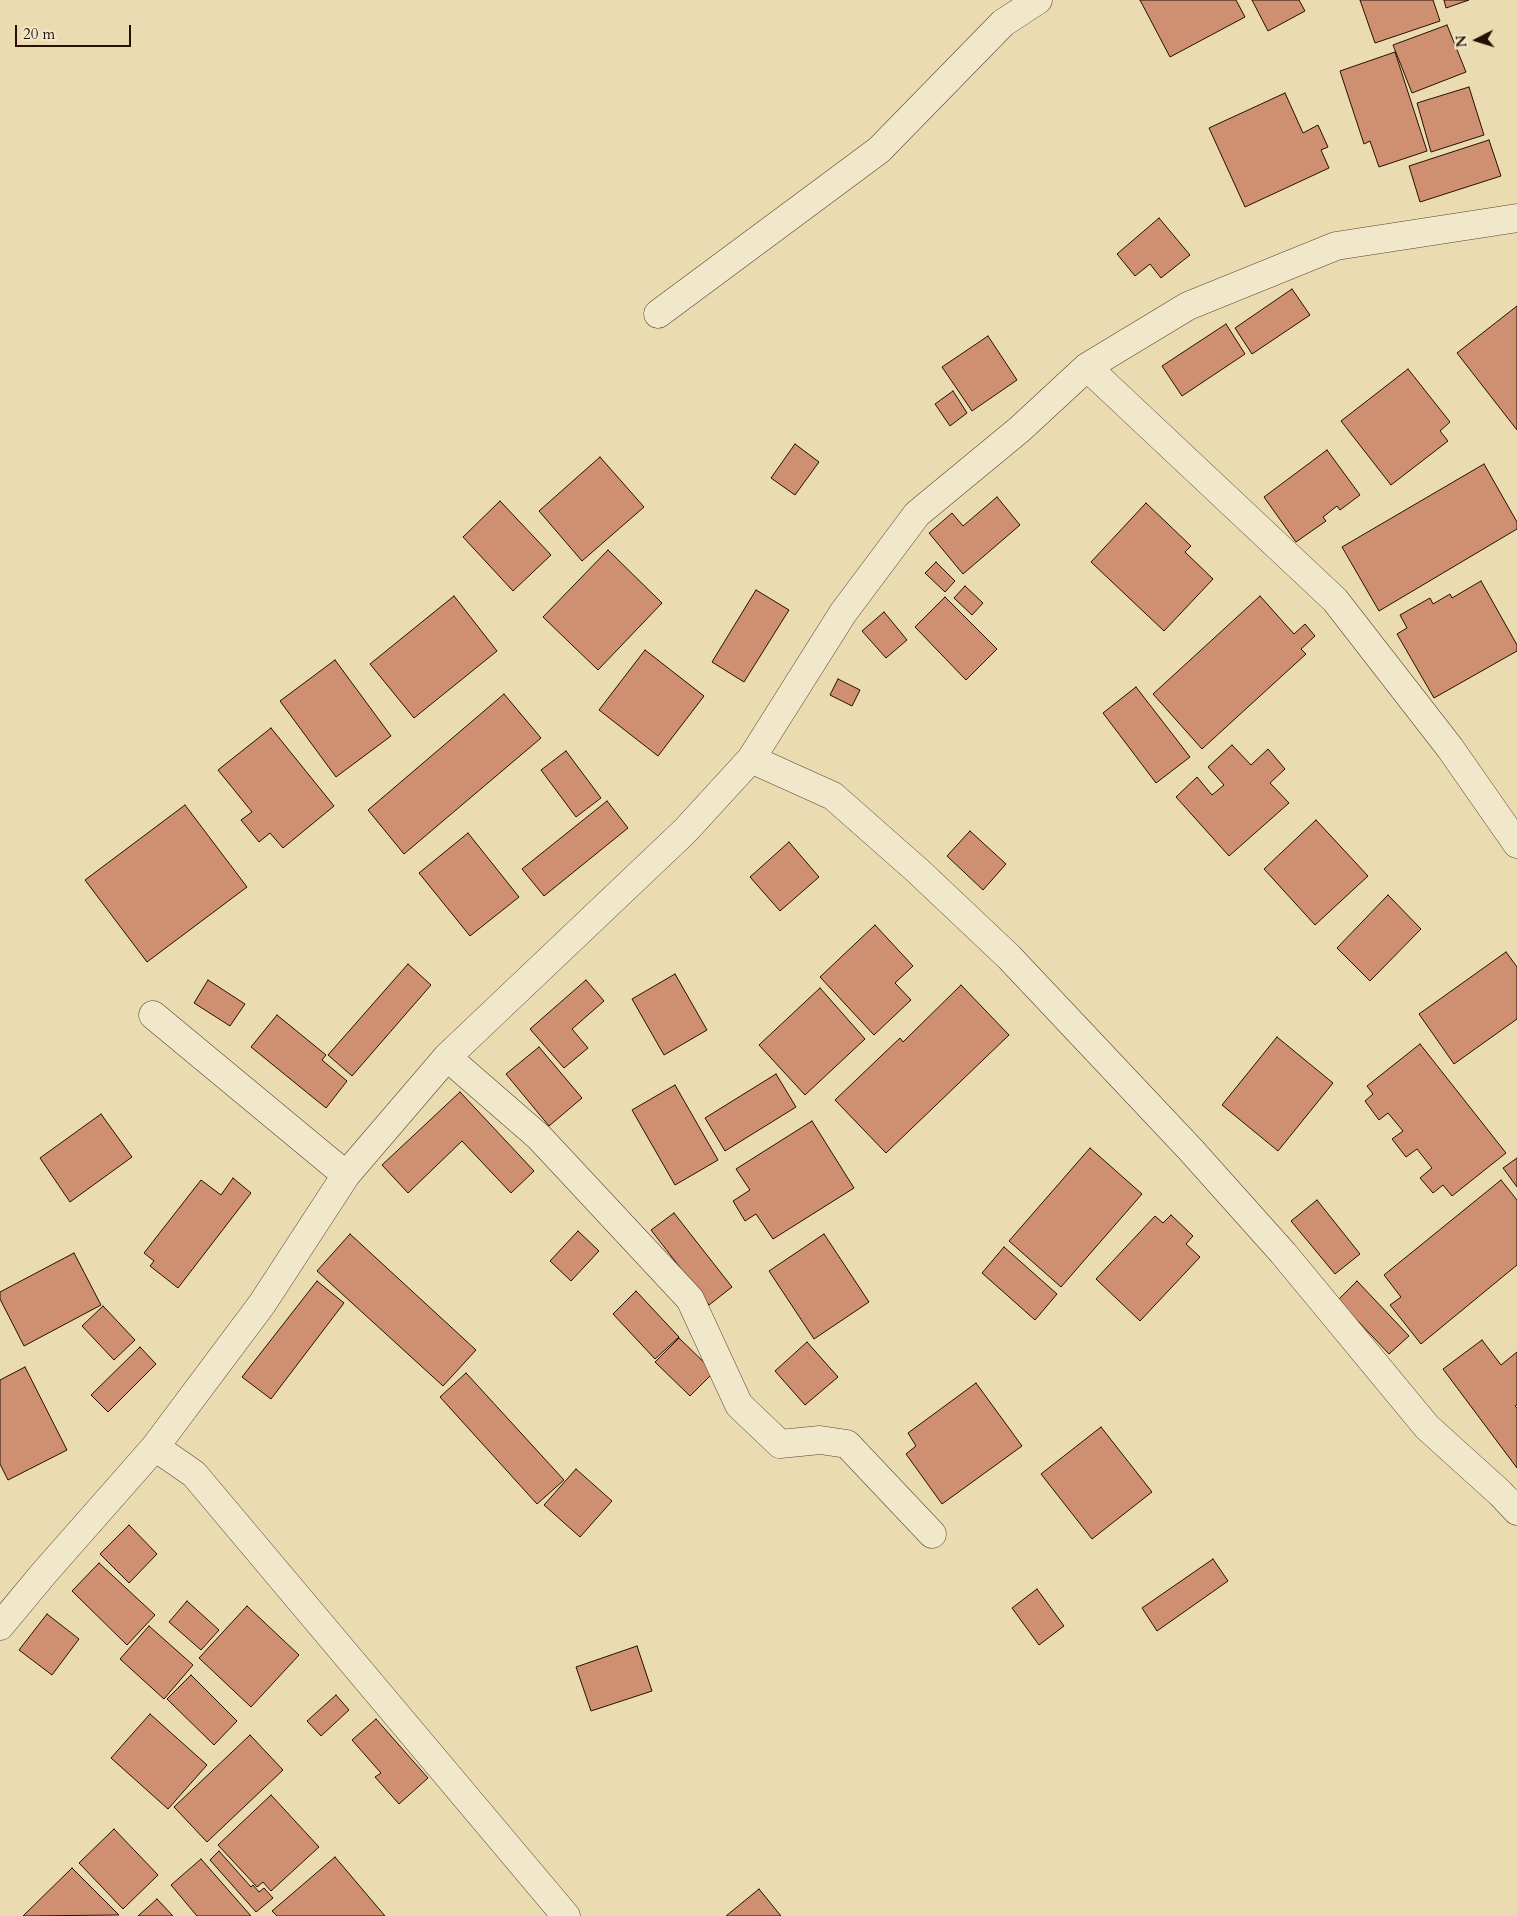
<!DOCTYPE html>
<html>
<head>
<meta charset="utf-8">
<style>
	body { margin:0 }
	#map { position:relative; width:1517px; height:1916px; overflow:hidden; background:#eadcb0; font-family:Cardo,serif }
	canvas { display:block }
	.north { position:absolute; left:1452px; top:15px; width:50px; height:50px; -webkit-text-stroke:4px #f1e8cc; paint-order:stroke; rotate:265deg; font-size:14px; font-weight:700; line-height:20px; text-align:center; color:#270f02 }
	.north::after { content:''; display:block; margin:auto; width:18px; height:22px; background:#270f02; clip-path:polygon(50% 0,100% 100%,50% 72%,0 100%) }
	.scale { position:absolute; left:15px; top:25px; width:116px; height:22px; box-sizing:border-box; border:2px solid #270f02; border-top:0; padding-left:6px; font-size:15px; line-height:18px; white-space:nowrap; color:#270f02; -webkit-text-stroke:4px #f1e8cc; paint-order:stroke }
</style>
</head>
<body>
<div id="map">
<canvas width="1517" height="1916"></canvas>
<div class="north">N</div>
<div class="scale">20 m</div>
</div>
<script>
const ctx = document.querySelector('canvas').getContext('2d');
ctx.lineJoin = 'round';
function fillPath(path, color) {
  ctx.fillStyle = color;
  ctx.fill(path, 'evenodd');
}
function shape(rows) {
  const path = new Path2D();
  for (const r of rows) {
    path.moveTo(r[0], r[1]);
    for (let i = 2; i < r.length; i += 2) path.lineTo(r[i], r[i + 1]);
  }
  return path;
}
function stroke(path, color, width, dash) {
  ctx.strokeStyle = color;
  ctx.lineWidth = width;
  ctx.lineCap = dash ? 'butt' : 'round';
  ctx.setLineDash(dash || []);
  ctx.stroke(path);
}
const building = shape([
	[1140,0,1236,0,1245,17,1170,57,1140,0],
	[1252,0,1299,0,1305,11,1268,31,1252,0],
	[1360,0,1433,0,1440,21,1375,43,1360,0],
	[1444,0,1469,0,1446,8,1444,0],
	[1447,25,1466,72,1412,93,1393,45,1447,25],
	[1395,52,1427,151,1379,167,1370,141,1364,144,1340,71,1395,52],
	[1469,87,1484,135,1431,152,1417,103,1469,87],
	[1285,93,1303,133,1318,125,1328,147,1321,150,1329,168,1245,207,1209,128,1285,93],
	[1489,140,1501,176,1420,202,1409,166,1489,140],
	[1159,218,1190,255,1161,278,1150,264,1135,276,1117,254,1159,218],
	[1292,289,1310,315,1252,354,1235,328,1292,289],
	[1517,306,1517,430,1457,353,1517,306],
	[1226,324,1245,354,1182,396,1162,366,1226,324],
	[988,336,1017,380,972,411,942,367,988,336],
	[1408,369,1450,422,1440,431,1448,441,1391,485,1341,421,1408,369],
	[953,391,967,413,950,426,935,404,953,391],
	[795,444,819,462,795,495,771,478,795,444],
	[1327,450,1360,495,1340,510,1337,506,1323,517,1326,521,1296,542,1264,497,1327,450],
	[600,457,644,507,582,561,539,511,600,457],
	[1484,464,1517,522,1517,529,1379,611,1342,547,1484,464],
	[997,497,1020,525,963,574,929,533,952,513,963,526,997,497],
	[500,501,551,555,513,591,463,537,500,501],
	[1146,503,1191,546,1185,552,1213,579,1164,631,1091,562,1146,503],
	[608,550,662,603,598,670,543,617,608,550],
	[936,562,955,581,945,592,925,573,936,562],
	[1481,581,1517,645,1517,651,1434,698,1397,634,1407,628,1400,615,1430,598,1433,604,1450,594,1452,598,1481,581],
	[965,586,983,603,972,615,954,598,965,586],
	[756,590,789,610,744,682,712,662,756,590],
	[454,596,497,651,414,718,370,664,454,596],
	[1260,596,1294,634,1305,624,1315,636,1301,649,1306,654,1202,749,1153,694,1260,596],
	[945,597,997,649,966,680,915,627,945,597],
	[884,612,907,640,886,658,862,631,884,612],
	[645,650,704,696,658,756,599,710,645,650],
	[335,660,391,736,336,777,280,701,335,660],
	[838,679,860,690,852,706,830,695,838,679],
	[1136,687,1190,757,1156,783,1103,713,1136,687],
	[504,694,541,738,404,854,368,810,504,694],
	[271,728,334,806,283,848,270,833,259,842,241,820,252,812,218,770,271,728],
	[1232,745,1251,765,1268,749,1285,769,1270,783,1289,803,1229,856,1176,797,1197,777,1212,795,1224,785,1208,767,1232,745],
	[566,751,601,798,576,817,541,770,566,751],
	[607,801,628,828,544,896,522,869,607,801],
	[185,805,247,887,147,962,85,880,185,805],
	[1316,820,1368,876,1315,925,1264,869,1316,820],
	[970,831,1006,864,983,890,947,856,970,831],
	[468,833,519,897,470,936,419,873,468,833],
	[789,842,819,877,780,911,750,877,789,842],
	[1388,895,1421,929,1370,981,1337,948,1388,895],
	[875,925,913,966,895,983,911,1000,874,1035,820,977,875,925],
	[1506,952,1517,967,1517,1019,1454,1064,1419,1014,1506,952],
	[408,964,431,985,352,1076,328,1055,408,964],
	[675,974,707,1030,664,1055,632,999,675,974],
	[208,980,245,1004,230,1026,194,1003,208,980],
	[586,980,604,1001,572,1029,588,1048,564,1068,530,1029,586,980],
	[961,985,1009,1035,886,1153,835,1100,900,1038,903,1042,961,985],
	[820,988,865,1039,805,1095,759,1045,820,988],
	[277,1015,326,1055,322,1060,347,1081,326,1108,251,1047,277,1015],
	[1277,1037,1333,1083,1278,1151,1222,1105,1277,1037],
	[1420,1044,1506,1153,1452,1196,1443,1185,1433,1193,1420,1178,1432,1168,1417,1149,1406,1157,1392,1139,1403,1131,1388,1113,1379,1120,1365,1101,1373,1094,1367,1086,1420,1044],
	[539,1047,582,1098,549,1126,506,1074,539,1047],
	[776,1074,796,1107,725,1151,705,1118,776,1074],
	[675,1085,718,1160,675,1185,632,1110,675,1085],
	[460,1092,534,1171,511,1193,462,1141,408,1193,382,1165,460,1092],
	[101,1114,132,1157,70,1202,40,1158,101,1114],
	[812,1121,854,1188,773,1239,756,1214,745,1221,733,1201,750,1190,736,1169,812,1121],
	[1090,1148,1142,1194,1061,1287,1009,1241,1090,1148],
	[1517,1158,1517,1187,1503,1168,1517,1158],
	[233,1178,251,1193,178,1288,150,1266,154,1261,144,1253,201,1180,221,1195,233,1178],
	[1501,1180,1517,1200,1517,1265,1421,1344,1390,1305,1401,1297,1384,1275,1501,1180],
	[1317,1200,1360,1254,1335,1274,1291,1221,1317,1200],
	[674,1213,732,1287,709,1305,651,1230,674,1213],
	[1171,1215,1193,1236,1186,1244,1200,1257,1140,1321,1096,1279,1155,1216,1163,1223,1171,1215],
	[578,1231,599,1251,571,1281,550,1261,578,1231],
	[350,1234,476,1350,443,1386,317,1271,350,1234],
	[824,1234,869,1302,814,1339,769,1271,824,1234],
	[1004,1247,1057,1294,1035,1320,982,1273,1004,1247],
	[74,1253,101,1305,24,1346,0,1299,0,1292,74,1253],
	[317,1281,344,1303,271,1399,242,1377,317,1281],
	[1357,1281,1409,1336,1389,1354,1338,1300,1357,1281],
	[636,1291,679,1337,655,1359,613,1314,636,1291],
	[103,1306,135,1340,114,1360,82,1326,103,1306],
	[679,1338,714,1372,690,1396,655,1362,679,1338],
	[1482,1340,1501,1365,1517,1352,1517,1405,1515,1406,1517,1408,1517,1468,1443,1369,1482,1340],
	[807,1342,838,1377,805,1405,775,1371,807,1342],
	[140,1347,156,1364,108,1412,91,1395,140,1347],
	[25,1367,67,1450,8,1480,0,1464,0,1380,25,1367],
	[466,1373,564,1480,537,1504,440,1397,466,1373],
	[976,1383,1022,1446,942,1504,906,1454,916,1446,908,1433,976,1383],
	[1101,1427,1152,1492,1092,1539,1041,1474,1101,1427],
	[576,1469,612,1501,580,1537,544,1505,576,1469],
	[129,1525,157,1554,129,1583,100,1554,129,1525],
	[1213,1559,1228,1581,1157,1631,1142,1608,1213,1559],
	[99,1563,155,1615,127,1645,72,1591,99,1563],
	[1037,1589,1064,1626,1039,1645,1012,1608,1037,1589],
	[187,1601,219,1630,201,1650,169,1622,187,1601],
	[247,1606,299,1655,251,1707,199,1658,247,1606],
	[47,1614,79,1639,52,1675,19,1650,47,1614],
	[149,1626,193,1665,164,1699,120,1659,149,1626],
	[637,1646,652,1691,591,1711,576,1667,637,1646],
	[191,1675,237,1721,214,1745,167,1699,191,1675],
	[336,1695,349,1710,321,1736,307,1721,336,1695],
	[150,1714,207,1765,168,1809,111,1758,150,1714],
	[376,1719,428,1778,399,1804,375,1777,381,1773,352,1740,376,1719],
	[250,1735,283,1770,207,1842,174,1807,250,1735],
	[271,1795,319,1847,271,1891,263,1882,257,1887,218,1845,271,1795],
	[114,1829,158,1875,123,1909,79,1863,114,1829],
	[219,1851,251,1887,253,1885,259,1892,264,1888,273,1898,256,1912,210,1860,219,1851],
	[335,1857,385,1916,277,1916,272,1911,335,1857],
	[201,1859,251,1916,197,1916,171,1885,201,1859],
	[72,1868,119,1915,23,1916,72,1868],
	[759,1889,781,1916,726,1916,759,1889],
	[157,1899,173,1916,138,1916,157,1899]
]);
const minor = shape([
	[658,314,879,150,1003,23,1038,0],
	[1087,367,1335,600,1450,748,1517,844],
	[751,759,833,796,918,871,1009,957,1190,1149,1283,1253,1427,1427,1500,1493,1517,1511],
	[153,1015,346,1175],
	[447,1057,539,1137,690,1299,739,1405,780,1444,820,1440,847,1444,932,1534],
	[155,1447,194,1474,566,1916],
	[0,1626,45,1572,155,1447,262,1304,346,1175,447,1057,685,831,751,759,843,613,917,514,1020,429,1087,367,1188,306,1336,246,1517,218]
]);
fillPath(building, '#ce9070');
stroke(building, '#270f02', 1);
stroke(minor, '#58422e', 29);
stroke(minor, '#f1e8cc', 28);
</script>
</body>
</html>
